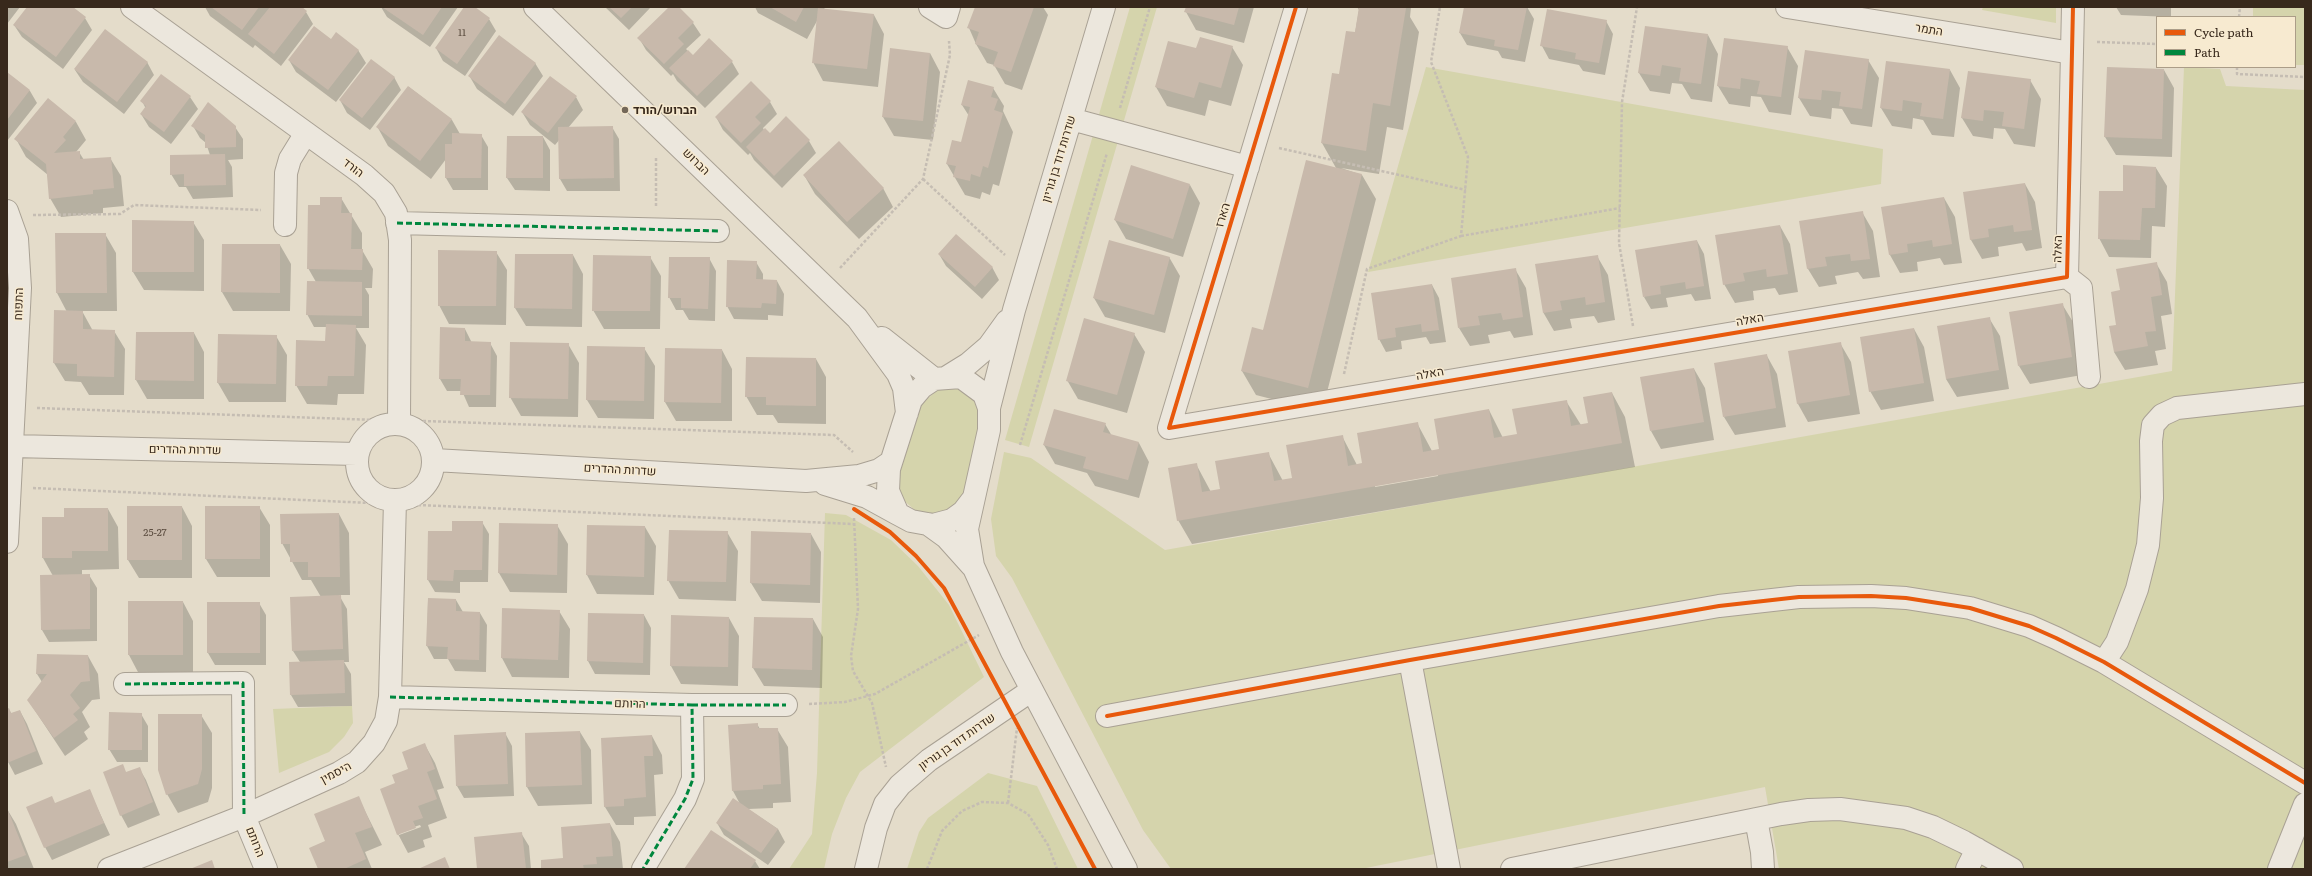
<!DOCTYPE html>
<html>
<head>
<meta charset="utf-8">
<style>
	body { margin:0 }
	#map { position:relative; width:2312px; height:876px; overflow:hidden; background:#e4dcca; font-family:Literata,serif }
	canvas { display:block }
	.frame { position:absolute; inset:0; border:8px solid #38291c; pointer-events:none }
	.legend { position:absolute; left:2156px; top:16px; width:140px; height:52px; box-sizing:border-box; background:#f7ead0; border:1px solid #ab9d88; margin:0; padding:5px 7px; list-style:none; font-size:12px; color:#38291c }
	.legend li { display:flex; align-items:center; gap:8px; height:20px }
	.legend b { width:20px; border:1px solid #ab9d88 }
</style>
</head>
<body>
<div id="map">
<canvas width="2312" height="876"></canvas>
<div class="frame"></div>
<ul class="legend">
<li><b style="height:5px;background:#e8590c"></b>Cycle path</li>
<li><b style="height:5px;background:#00873e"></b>Path</li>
</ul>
</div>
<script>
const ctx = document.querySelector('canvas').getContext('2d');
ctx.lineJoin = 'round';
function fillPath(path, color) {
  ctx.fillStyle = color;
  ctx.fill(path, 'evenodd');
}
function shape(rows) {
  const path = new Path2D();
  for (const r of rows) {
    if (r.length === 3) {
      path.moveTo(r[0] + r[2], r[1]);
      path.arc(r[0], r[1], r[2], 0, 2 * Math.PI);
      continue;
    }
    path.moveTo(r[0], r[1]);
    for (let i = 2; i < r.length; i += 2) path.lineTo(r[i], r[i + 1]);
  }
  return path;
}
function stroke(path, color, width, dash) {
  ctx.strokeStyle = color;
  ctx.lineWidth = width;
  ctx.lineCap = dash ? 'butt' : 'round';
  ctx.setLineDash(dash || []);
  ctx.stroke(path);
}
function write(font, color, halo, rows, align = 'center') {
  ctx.font = font + ' Literata,Heebo,serif';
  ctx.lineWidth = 3;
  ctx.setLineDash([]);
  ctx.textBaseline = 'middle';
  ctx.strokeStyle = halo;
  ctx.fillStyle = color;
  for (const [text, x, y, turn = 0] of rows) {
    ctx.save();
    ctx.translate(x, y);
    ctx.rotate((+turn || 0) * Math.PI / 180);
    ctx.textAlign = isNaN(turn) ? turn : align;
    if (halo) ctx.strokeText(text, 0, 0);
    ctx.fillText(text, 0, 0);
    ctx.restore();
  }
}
const green = shape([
	[1130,7,1157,7,1029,447,1005,440],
	[1983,7,2056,7,2056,23,1982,10],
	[2253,7,2305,7,2305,65,2295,65,2295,17,2253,17],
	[1426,67,1883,149,1881,184,1368,272],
	[2184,67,2220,69,2226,86,2305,90,2305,869,1779,869,1765,787,1361,869,1171,869,1143,830,1012,578,996,556,991,519,1004,452,1031,458,1165,550,2172,371],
	[958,387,975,400,979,410,979,428,964,495,948,511,933,514,916,511,902,499,898,489,899,471,921,405,938,389],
	[825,513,846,515,891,540,918,566,949,605,984,677,860,772,846,798,832,834,824,869,789,869,812,834,817,773],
	[352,706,353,723,344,737,329,752,279,773,273,709],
	[988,773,1037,786,1078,869,907,869,919,832,928,818]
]);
const shadow = shape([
	[7,7,20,7,7,24],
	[28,7,72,7,85,18,92,30,63,69,22,37,14,25],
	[205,7,300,7,306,12,313,24,281,66,255,45,253,48,210,16],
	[381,7,458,7,430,47,387,17],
	[466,7,473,7,489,19,496,31,465,76,443,61,436,48],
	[605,7,651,7,629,30],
	[670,7,678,7,693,23,701,35,686,49,693,56,732,62,739,74,705,108,677,81,673,74,671,76,646,50,639,38],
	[755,7,825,7,824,10,874,15,884,34,878,87,823,81,813,62,817,21,807,39,758,13],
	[976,7,1043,7,1048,15,1022,90,1005,84,994,65,987,63,976,44,969,28],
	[1187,7,1254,7,1244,43,1196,30,1186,12],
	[1357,7,1411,7,1410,17,1419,32,1403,130,1387,127,1379,174,1341,168,1362,175,1376,199,1322,412,1256,395,1242,371,1253,328,1263,331,1336,168,1322,143,1333,74,1340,75,1355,33,1359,10],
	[1465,7,1527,7,1534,19,1525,62,1502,58,1498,51,1467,45,1460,33],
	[2116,7,2171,7,2171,17,2121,15],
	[1606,21,1613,34,1605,75,1583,71,1579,65,1549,59,1542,46],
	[1708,35,1718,54,1712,102,1691,99,1682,84,1672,83,1670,94,1650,91,1639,73],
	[331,40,358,50,366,63,336,102,296,72,289,60],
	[1232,47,1243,65,1231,106,1209,100,1205,116,1167,106,1156,87,1197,50],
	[1787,47,1798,66,1791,115,1769,112,1761,97,1751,96,1750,107,1729,104,1718,86],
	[930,53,940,72,933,140,894,136,883,117],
	[1868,60,1879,78,1872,127,1851,124,1842,109,1832,108,1831,119,1810,116,1799,98],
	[147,62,154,75,124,114,83,82,75,70],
	[535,63,543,76,513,116,477,89,470,77],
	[1950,70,1960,88,1954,137,1932,135,1923,120,1913,118,1912,129,1892,126,1881,108],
	[2164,70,2174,88,2172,157,2116,155,2105,137],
	[7,73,30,91,37,103,7,141],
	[394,77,401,90,370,130,347,113,340,100],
	[2030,80,2041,99,2035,147,2014,144,2005,129,1994,128,1993,139,1973,136,1962,118],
	[751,83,770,102,777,114,763,128,764,130,770,135,786,118,809,141,816,153,782,188,754,160,750,153,748,155,723,130,716,117],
	[409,87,452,120,460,134,481,135,488,147,488,190,453,190,446,178,446,159,431,179,388,146,378,128],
	[993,88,1004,106,1003,111,1013,132,999,186,993,184,990,195,982,192,980,199,965,195,947,164,962,144,969,116,962,105],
	[190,97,198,109,171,144,149,127,141,114,146,109,142,101],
	[576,97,583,110,568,128,612,127,619,139,620,191,567,191,560,179,560,139,555,145,530,125,522,112],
	[48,99,76,122,86,140,76,152,79,152,84,160,110,158,121,176,124,206,103,208,103,213,61,217,50,198,48,175,26,157,16,139],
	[193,126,235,127,243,139,243,159,228,160,232,167,233,197,193,199,186,187,179,187,171,174,210,155,206,143,200,138],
	[543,137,550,150,550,191,515,190,507,178],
	[2156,168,2167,186,2165,227,2152,226,2151,258,2109,257,2099,238,2124,192],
	[804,175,883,188,893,207,859,239,815,194],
	[2025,184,2035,202,2042,248,2026,251,2022,243,1998,247,1999,256,1982,259,1971,240,1964,193],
	[1190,185,1200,203,1183,257,1126,239,1115,220],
	[341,198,362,233,362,250,373,269,372,288,365,288,369,295,369,328,356,328,366,345,364,394,338,394,337,405,307,404,296,385,326,342,327,327,314,327,307,314,316,282,308,268],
	[1944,198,1955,217,1962,263,1944,265,1940,258,1917,262,1918,271,1900,273,1890,255,1882,208],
	[1862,212,1873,231,1880,277,1863,279,1858,272,1835,276,1837,284,1819,287,1808,269,1801,222],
	[193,222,204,240,204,291,144,290,133,272],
	[1780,226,1790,244,1798,292,1779,295,1775,288,1753,291,1754,300,1735,303,1724,284],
	[56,234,105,234,116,253,117,311,82,311,93,331,114,331,125,349,124,395,89,395,81,382,65,381,54,363,67,312,57,293],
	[1697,241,1704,254,1711,299,1695,301,1691,294,1666,298,1668,307,1651,309,1644,297],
	[223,245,280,245,291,264,290,311,233,311,222,292],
	[496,252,507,270,506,325,449,324,439,305],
	[939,254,992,267,999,280,982,299,946,266],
	[573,255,583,274,582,327,526,326,515,308],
	[1597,256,1608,275,1615,320,1598,323,1594,316,1570,319,1572,328,1554,331,1543,312],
	[650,257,661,276,660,329,604,329,593,310],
	[1169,257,1180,276,1165,333,1105,317,1094,298],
	[709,258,716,271,715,321,689,320,683,310,676,310,669,297],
	[756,262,763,274,763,281,777,281,784,294,783,316,768,315,768,320,734,319,727,306],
	[2156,263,2167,282,2172,314,2161,316,2166,349,2155,351,2158,365,2125,370,2114,352,2121,291],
	[1515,269,1526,288,1533,335,1514,338,1510,331,1488,335,1490,343,1470,346,1459,328],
	[1432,285,1439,298,1446,342,1430,344,1426,337,1401,341,1402,349,1386,352,1379,339],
	[2062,304,2073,322,2082,375,2030,384,2019,366],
	[1989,318,2000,336,2009,389,1957,397,1946,379],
	[465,329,472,343,490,343,497,356,496,407,469,407,462,391,447,391,440,379],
	[1914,329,1924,347,1934,401,1881,410,1870,391],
	[194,333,204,352,204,399,147,399,136,380],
	[1134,334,1145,352,1127,413,1078,399,1067,380],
	[219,335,276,336,287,355,286,402,229,402,218,383],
	[1840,343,1851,362,1860,414,1808,422,1798,404,1789,352],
	[568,344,579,363,578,417,521,416,510,397],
	[644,348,655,366,654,419,598,418,587,400],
	[666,349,722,350,732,369,732,421,676,421,665,402],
	[1767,356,1777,374,1786,427,1735,435,1724,417],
	[816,359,826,377,826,424,778,423,773,415,757,415,746,396],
	[1694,369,1705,388,1714,440,1661,449,1651,431],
	[1612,393,1625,417,1635,467,1192,544,1178,520,1196,464,1211,492,1221,490,1268,453,1283,481,1293,479,1342,436,1357,465,1363,464,1417,423,1432,451,1440,450,1489,410,1503,438,1518,435,1566,401,1581,425,1589,424],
	[1438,474,1438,476,1375,487,1375,485],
	[1105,424,1112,436,1139,443,1149,462,1139,498,1095,486,1087,473,1055,464,1044,445],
	[182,507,192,526,192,578,139,578,128,560],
	[259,507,270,525,270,577,217,577,206,559],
	[108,509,118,527,119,569,82,570,82,575,89,575,97,588,97,641,49,642,42,630,53,576,43,558,43,518,65,518],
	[339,514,349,533,350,595,339,595,347,609,349,662,344,662,351,674,352,706,298,707,291,695,300,662,293,651,321,597,311,580,302,580,282,543],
	[482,522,489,534,488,582,460,582,460,593,435,592,428,580,453,532],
	[500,524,557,525,568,544,567,593,510,592,499,573],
	[588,526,645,527,656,546,654,595,597,594,587,575],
	[727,532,738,551,736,601,679,599,668,580],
	[811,534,821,552,820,603,762,601,751,583],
	[428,599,456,600,463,612,480,613,487,625,486,672,455,671,448,659,434,659,427,646],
	[129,602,183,602,193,621,193,674,139,674,129,655],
	[259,603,266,615,266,665,215,665,208,653],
	[503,609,559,611,570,629,569,678,512,677,502,658],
	[589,614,644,615,651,628,650,675,595,674,588,661],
	[729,618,739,636,738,686,681,684,671,666],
	[813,619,823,637,822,688,764,686,753,668],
	[88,656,98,674,100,699,92,700,82,712,90,727,84,732,88,739,65,756,28,700,42,682,37,674],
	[7,710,9,710,12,714,20,711,27,724,43,764,15,775,7,760],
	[141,714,148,726,148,762,117,762,109,749],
	[201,715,212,733,212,788,208,802,178,813,167,794],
	[757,724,760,729,777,729,788,747,791,802,773,803,773,808,748,809,778,829,785,842,768,865,724,835,717,823,740,804,733,791,729,726],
	[580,732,591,750,592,804,538,806,527,787,526,734],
	[505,733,512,746,514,796,464,798,457,786],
	[652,736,662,755,663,774,654,775,656,816,634,817,634,825,616,825,605,807,602,739],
	[425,745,435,763,444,788,437,790,447,818,428,825,432,837,423,840,425,847,408,853,398,834,396,784,409,770],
	[420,825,421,827,399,835,399,832],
	[122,766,126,773,139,768,146,780,160,815,128,828,121,815],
	[89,790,110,835,52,860,45,847,55,804],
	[358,797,382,845,365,852,372,869,319,869],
	[7,809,16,824,34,869,7,869],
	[610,824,620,842,623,869,542,869,564,859],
	[521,833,529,846,531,869,478,869],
	[755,861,760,869,685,869]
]);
const building = shape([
	[27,7,73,7,86,17,56,57,13,25],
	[211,7,259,7,242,30],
	[270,7,302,7,307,11,274,54,248,34],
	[382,7,442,7,423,35],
	[464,7,475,7,490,18,457,64,435,48],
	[609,7,632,7,621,18],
	[669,7,679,7,694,22,678,38,684,44,664,64,637,38],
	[770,7,804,7,796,22],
	[975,7,1034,7,1011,72,993,66,998,52,975,44,979,32,967,28],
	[1186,7,1239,7,1234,25,1184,12],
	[1359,7,1406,8,1390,106,1373,103,1366,151,1321,143,1332,73,1339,74,1346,31,1355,32],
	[1464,7,1527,7,1518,50,1494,46,1495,40,1459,33],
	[818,8,874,14,867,69,812,63],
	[1547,9,1607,20,1599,63,1575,59,1576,53,1540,46],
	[314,26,331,39,336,32,359,50,328,90,288,60],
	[1645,26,1708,34,1701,84,1679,81,1681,68,1662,65,1660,76,1638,73],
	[105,29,148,62,117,102,74,69],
	[499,35,536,63,505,104,468,76],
	[1200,37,1233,46,1221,88,1199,82,1194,98,1155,87,1168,41,1196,48],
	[709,38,733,61,697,96,669,68,688,50,693,55],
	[1724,38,1788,46,1781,97,1757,94,1760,81,1741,78,1740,89,1717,86],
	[890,48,930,53,923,121,882,117],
	[1805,50,1869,59,1862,109,1839,106,1841,92,1822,90,1821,100,1798,98],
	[371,59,395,77,362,118,339,100],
	[1886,61,1950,69,1943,119,1920,116,1922,103,1903,100,1902,111,1880,108],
	[2107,67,2164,69,2162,139,2104,137],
	[1968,71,2031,79,2024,129,2002,126,2004,112,1984,110,1983,121,1961,118],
	[7,72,30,90,7,120],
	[161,74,191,96,164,132,140,114,146,106,140,101],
	[550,76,577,96,548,133,521,112],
	[968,80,994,87,991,97,998,99,994,110,1003,113,988,168,983,166,980,177,971,174,970,181,953,177,956,166,946,164,952,140,961,142,970,107,961,105],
	[751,81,771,101,755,117,761,123,741,143,715,117],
	[408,86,452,119,420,161,376,127],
	[48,98,76,121,63,137,66,140,54,153,80,151,80,159,111,157,114,188,93,190,93,194,49,199,46,164,14,139],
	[208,102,236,126,236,147,205,148,205,135,191,126],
	[786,116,810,140,774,176,746,147,765,128,770,133],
	[613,126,614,178,559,179,558,127],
	[452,133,482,134,481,178,445,178,445,144,452,144],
	[507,136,543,136,543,178,506,178],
	[839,141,884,188,847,222,803,175],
	[225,154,226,185,184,186,184,174,170,175,170,155],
	[1306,160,1362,174,1308,388,1241,371,1252,327,1263,330],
	[1131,165,1190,184,1173,239,1114,220],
	[2123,165,2156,167,2155,208,2142,208,2140,240,2098,239,2099,191,2123,191],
	[2025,183,2032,230,2014,232,2013,225,1988,229,1989,237,1970,240,1963,192],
	[320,197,342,197,341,213,352,213,351,249,363,249,362,270,307,269,308,205,320,205],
	[1944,197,1952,244,1933,247,1932,240,1907,244,1908,252,1889,255,1881,207],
	[1863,211,1870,259,1851,261,1850,254,1825,257,1827,266,1807,269,1799,221],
	[132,220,194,221,194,272,132,272],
	[1780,225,1788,274,1767,277,1766,269,1743,273,1745,281,1723,285,1715,235],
	[55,233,106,233,107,293,56,293],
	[956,234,993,267,975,287,938,254],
	[1109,240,1170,257,1154,315,1093,298],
	[1697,240,1704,286,1686,289,1685,282,1660,286,1661,294,1643,297,1635,250],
	[222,244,280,244,280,293,221,292],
	[438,250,497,251,496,306,438,306],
	[515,254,573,254,572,309,514,308],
	[593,255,651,256,650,311,592,311],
	[1598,255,1605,302,1586,305,1585,297,1560,301,1562,310,1543,313,1535,264],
	[669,257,710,257,708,309,681,308,681,298,668,298],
	[727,260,757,261,756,279,777,280,776,304,762,303,761,308,726,307],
	[2157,262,2162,295,2151,297,2156,331,2145,332,2148,346,2114,352,2109,326,2116,325,2111,292,2120,290,2116,269],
	[1516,268,1523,317,1503,320,1501,313,1478,316,1480,325,1458,328,1451,278],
	[307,281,362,282,362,316,306,315],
	[1432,284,1439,330,1422,332,1421,324,1395,328,1396,337,1378,340,1371,293],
	[2063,303,2072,357,2018,366,2009,312],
	[54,310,83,311,83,329,115,330,114,377,77,376,77,364,53,363],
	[1990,317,1999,370,1946,379,1937,326],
	[1084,318,1135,333,1117,395,1066,381],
	[326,324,356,325,354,376,328,376,327,386,295,386,296,340,325,341],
	[440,327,465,328,465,341,491,342,490,395,460,395,461,379,439,379],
	[1914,328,1924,383,1869,392,1860,337],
	[136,332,194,332,194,381,135,380],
	[218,334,277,335,276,384,217,383],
	[510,342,569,343,568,399,509,398],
	[1841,342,1850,395,1797,404,1788,351],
	[587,346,645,347,644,401,586,400],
	[665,348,722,349,721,403,664,402],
	[1767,354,1776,408,1723,417,1714,363],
	[746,357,816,358,816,406,766,405,766,397,745,397],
	[1694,368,1704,422,1650,431,1640,377],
	[1612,392,1622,443,1177,521,1168,468,1197,463,1202,492,1220,489,1215,461,1269,452,1274,481,1292,478,1286,445,1343,435,1348,466,1362,463,1357,433,1418,422,1423,452,1439,449,1434,419,1489,409,1494,438,1517,434,1512,409,1567,400,1571,426,1588,423,1583,397],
	[1054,409,1106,423,1103,432,1139,442,1128,480,1083,468,1086,457,1043,445],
	[127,506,182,506,182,560,127,560],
	[205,506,260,506,260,559,205,559],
	[64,508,108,508,108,551,72,551,72,558,42,558,42,517,64,517],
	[339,513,340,577,308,577,308,562,290,562,290,544,281,544,280,514],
	[452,521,483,521,482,570,454,570,453,581,427,580,428,531,452,531],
	[499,523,558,524,557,575,498,573],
	[587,525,645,526,644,577,586,575],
	[669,530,728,531,726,582,667,581],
	[751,531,811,533,810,585,750,583],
	[90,574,90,629,41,630,40,575],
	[341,595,343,649,292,651,290,597],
	[428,598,456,599,456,611,480,612,479,660,447,659,448,647,426,646],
	[128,601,183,601,183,655,128,655],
	[207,602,260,602,260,653,207,653],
	[502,608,560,610,558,660,501,658],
	[588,613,644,614,643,663,587,661],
	[671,615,729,617,728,667,670,666],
	[754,617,813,618,812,670,752,668],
	[37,654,88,655,90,681,81,682,70,695,80,708,73,714,78,720,54,738,27,700,47,674,36,674],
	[344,660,345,693,290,695,289,662],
	[9,708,11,713,20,710,36,751,7,763,7,709],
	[109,712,142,713,142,750,108,750],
	[158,714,202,714,202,769,198,784,166,795,158,770],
	[758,723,758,728,778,728,781,784,763,785,763,789,732,791,728,725],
	[580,731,582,785,526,787,525,733],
	[506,732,508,784,456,786,454,735],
	[652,735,653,756,644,756,646,797,624,799,624,806,604,807,601,738],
	[425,743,435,769,427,772,437,799,418,806,423,818,413,821,416,828,397,835,380,789,395,783,392,775,408,769,402,752],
	[123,764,126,772,140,767,153,802,120,816,103,772],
	[90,789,104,823,44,848,26,807,52,796,55,803],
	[359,796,372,827,355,833,366,859,344,869,318,869,309,848,325,841,314,814],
	[733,798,778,829,761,853,716,823],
	[7,808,26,855,7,862],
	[610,823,613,856,596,857,597,864,583,865,584,869,541,869,541,860,563,858,561,827],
	[711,830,756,860,750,869,684,869],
	[522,832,526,869,477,869,474,837],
	[445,857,450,869,418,869],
	[212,860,215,869,190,869]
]);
const path = shape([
	[2239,17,2240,7],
	[2097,42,2157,44],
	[2237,67,2237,74,2305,77],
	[1120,108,1150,7],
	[1279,148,1466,190],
	[656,158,656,207],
	[923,179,1005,255],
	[33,215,120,214,134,205,261,210],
	[1461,236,1620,208],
	[840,268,923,179,950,55,949,41],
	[1633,326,1619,243,1622,102,1637,7],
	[1344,374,1367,269,1461,236,1468,157,1431,62,1440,7],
	[37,408,376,420],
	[423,421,834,435,853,452],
	[1020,445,1107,153],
	[33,488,371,503],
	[418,505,853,524],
	[854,518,858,609,851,656,853,671,872,703,886,767],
	[809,704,845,702,875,694,979,635],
	[1008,803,1017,728],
	[927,869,942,831,962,811,982,802,1008,803,1028,814,1048,845,1057,869]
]);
const minor = shape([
	[132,7,364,175,384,193,396,213,400,240,399,423],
	[535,7,857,318,898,374,904,388,907,413],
	[930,7,946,17,949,7],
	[1296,7,1169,428,2067,277,2073,7],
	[1787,7,2072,53],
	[1071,119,1248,167],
	[7,211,17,239,20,288,7,542],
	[397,223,718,231],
	[285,225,286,173,290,159,306,133],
	[2067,277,2081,288,2089,377],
	[882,338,934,379],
	[947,377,968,364,989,346,1007,321],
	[989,408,1014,310,1104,7],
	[395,462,38],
	[12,446,357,454],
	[434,460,806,481,859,476,879,470,891,462],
	[825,484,867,497,898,514],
	[973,499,963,512,952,520,933,525,911,521,898,514,888,491,889,469,911,400,922,387,934,379,961,377,984,394,989,408,989,430,967,529,973,566,1012,652,1126,869],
	[928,524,946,537,972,566],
	[1410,660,1449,869],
	[2104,662,2117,642,2137,589,2148,545,2152,498,2151,441,2153,425,2162,415,2177,408,2305,394],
	[125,684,243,683,244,816,266,869],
	[390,697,692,705,693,779,685,799,643,869],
	[692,705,786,705],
	[1107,716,1410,660,1719,606,1799,597,1871,596,1906,598,1970,608,2029,626,2056,638,2104,662,2305,783],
	[1756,819,1762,852,1763,869],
	[109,869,244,816,339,773,357,762,374,743,386,721,390,697,395,500],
	[866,869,876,828,885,804,900,785,929,760,1032,690],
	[1512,869,1781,814,1809,810,1840,809,1906,818,1933,827,1964,842,2012,869],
	[1967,869,1977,849],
	[2279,869,2305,804]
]);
const quiet = shape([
	[397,223,718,231],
	[125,684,243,683,244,816],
	[390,697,692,705,693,779,685,799,643,869],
	[692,705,786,705]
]);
const cycleway = shape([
	[1296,7,1169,428,2067,277,2073,7],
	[854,509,890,532,916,556,944,588,1095,869],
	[1107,716,1410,660,1719,606,1799,597,1871,596,1906,598,1970,608,2029,626,2056,638,2104,662,2305,783]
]);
const markers = [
	[625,110,4,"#746859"]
];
const numberNames = [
	["11",462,33],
	["25-27",155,533]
];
const streetNames = [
	["התמר",1929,30,9],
	["שדרות דוד בן גוריון",1059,159,-73],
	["הברוש",696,162,44],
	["הורד",353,168,37],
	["הארז",1223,215,-73],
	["האלה",2058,249,-89],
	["התפוח",19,304,-88],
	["האלה",1750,320,-10],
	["האלה",1430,374,-10],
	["שדרות ההדרים",185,450,1],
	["שדרות ההדרים",620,470,3],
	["הרותם",630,704,2],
	["שדרות דוד בן גוריון",957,742,-35],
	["היסמין",336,773,-28],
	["הרותם",255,842,68]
];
const poiNames = [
	["הברוש/הורד",633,110]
];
fillPath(green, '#d5d4ac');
fillPath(shadow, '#0003');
fillPath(building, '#c8b9ab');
stroke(minor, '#a9a194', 24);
stroke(path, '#c5bdb3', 2.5, [3, 2]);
stroke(minor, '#ece7dd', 22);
stroke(quiet, '#00873e', 3, [6, 3]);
stroke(cycleway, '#e8590c', 4);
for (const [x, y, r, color] of markers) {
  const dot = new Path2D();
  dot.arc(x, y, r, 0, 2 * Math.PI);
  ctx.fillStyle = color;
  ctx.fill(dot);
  stroke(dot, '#f7ead0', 1.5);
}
write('10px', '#5c4d40', null, numberNames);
write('12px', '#38291c', '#f7ead0', streetNames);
write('bold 12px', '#38291c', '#f7ead0', poiNames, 'left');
</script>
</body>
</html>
